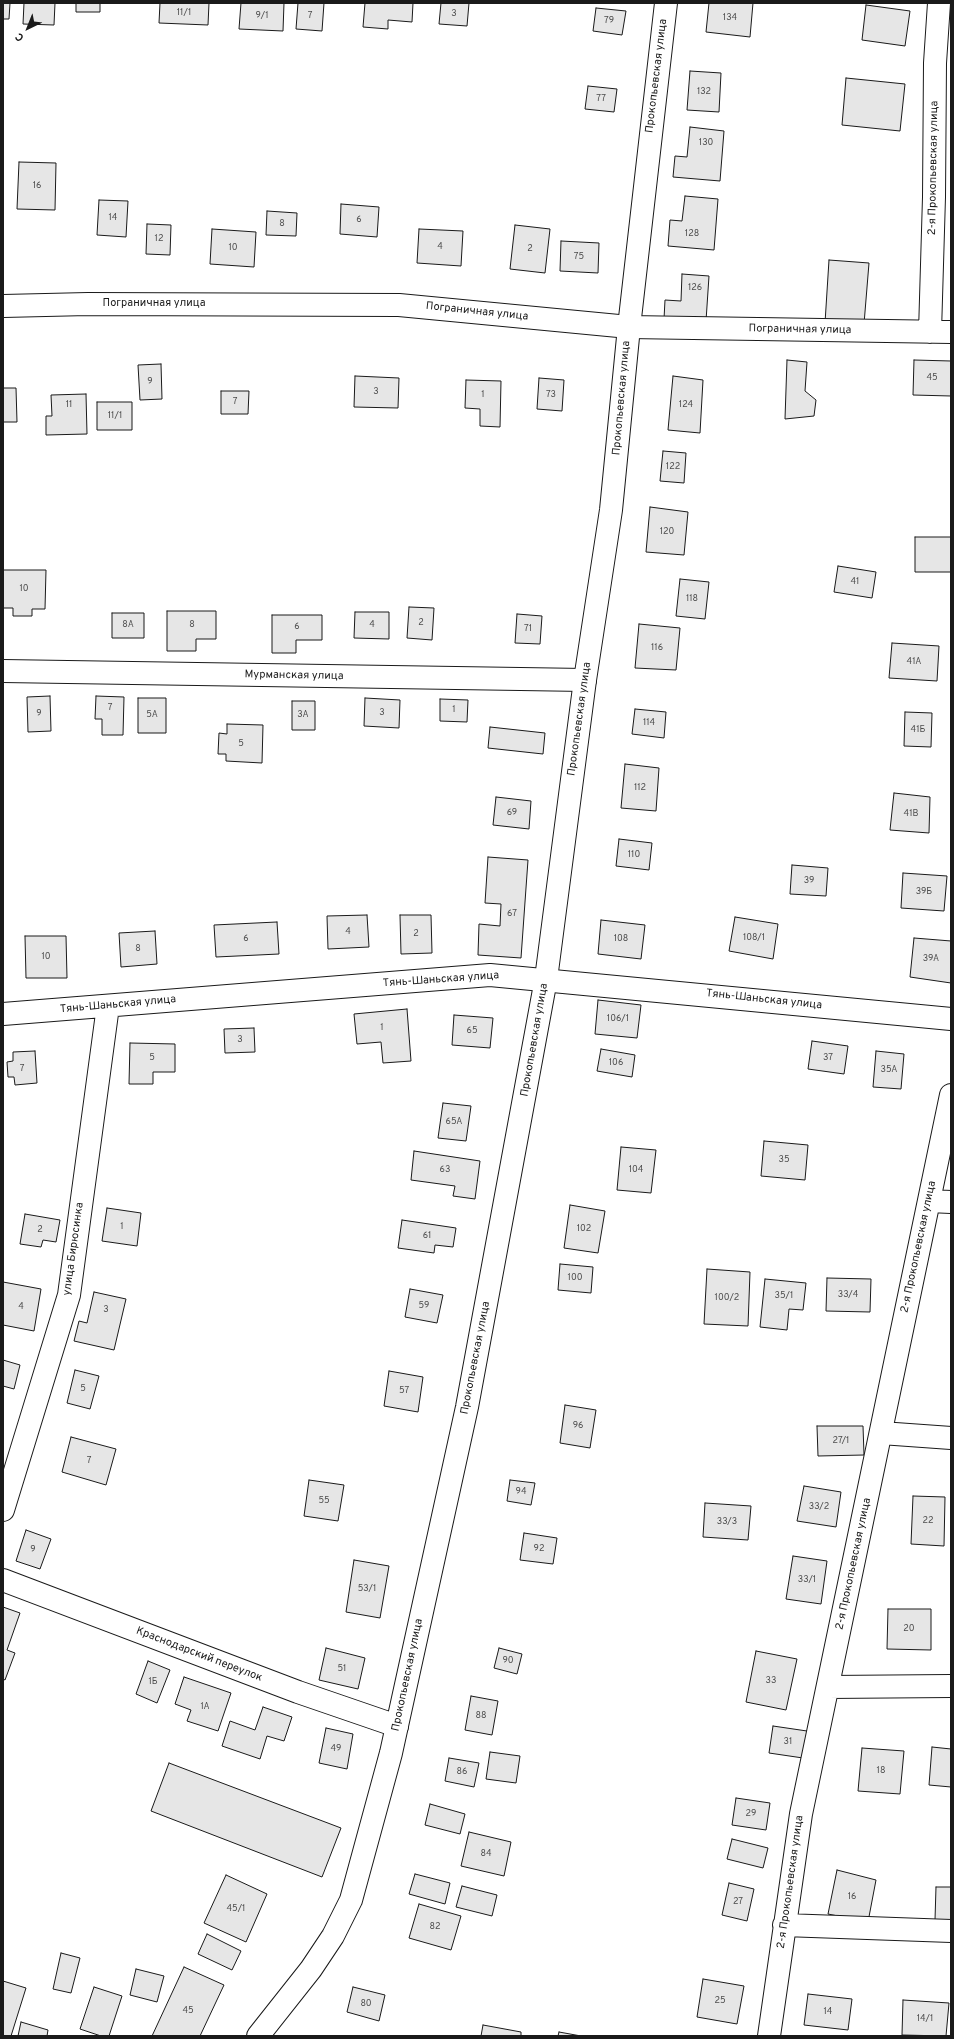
<!DOCTYPE html>
<html>
<head>
<meta charset="utf-8">
<style>
	body { margin:0 }
	#map { position:relative; width:954px; height:2039px; overflow:hidden; background:#fff; font-family:Overpass,sans-serif }
	canvas { display:block }
	.frame { position:absolute; inset:0; border:4px solid #1a1a1a; pointer-events:none }
	.north { position:absolute; left:8px; top:8px; width:40px; height:40px; -webkit-text-stroke:3px #fff; paint-order:stroke; rotate:223deg; font-size:11px; font-weight:700; line-height:16px; text-align:center; color:#1a1a1a }
	.north::after { content:''; display:block; margin:auto; width:14px; height:18px; background:#1a1a1a; clip-path:polygon(50% 0,100% 100%,50% 72%,0 100%) }
</style>
</head>
<body>
<div id="map">
<canvas width="954" height="2039"></canvas>
<div class="frame"></div>
<div class="north">С</div>
</div>
<script>
const ctx = document.querySelector('canvas').getContext('2d');
ctx.lineJoin = 'round';
function fillPath(path, color) {
  ctx.fillStyle = color;
  ctx.fill(path, 'evenodd');
}
function shape(rows) {
  const path = new Path2D();
  for (const r of rows) {
    path.moveTo(r[0], r[1]);
    for (let i = 2; i < r.length; i += 2) path.lineTo(r[i], r[i + 1]);
  }
  return path;
}
function stroke(path, color, width, dash) {
  ctx.strokeStyle = color;
  ctx.lineWidth = width;
  ctx.lineCap = dash ? 'butt' : 'round';
  ctx.setLineDash(dash || []);
  ctx.stroke(path);
}
function write(font, color, halo, rows, align = 'center') {
  ctx.font = font + ' Overpass,sans-serif';
  ctx.lineWidth = 3;
  ctx.setLineDash([]);
  ctx.textBaseline = 'middle';
  ctx.strokeStyle = halo;
  ctx.fillStyle = color;
  for (const [text, x, y, turn = 0] of rows) {
    ctx.save();
    ctx.translate(x, y);
    ctx.rotate((+turn || 0) * Math.PI / 180);
    ctx.textAlign = isNaN(turn) ? turn : align;
    if (halo) ctx.strokeText(text, 0, 0);
    ctx.fillText(text, 0, 0);
    ctx.restore();
  }
}
const building = shape([
	[3,3,10,3,9,19,3,19,3,3],
	[24,3,55,3,54,25,23,24,24,3],
	[76,3,100,3,100,12,76,12,76,3],
	[160,3,209,3,208,25,159,23,160,3],
	[241,3,284,3,283,31,239,29,241,3],
	[298,3,324,3,322,31,296,29,298,3],
	[365,3,413,3,412,22,388,20,388,29,363,27,365,3],
	[441,3,469,3,467,26,439,24,441,3],
	[709,3,753,3,750,37,706,32,709,3],
	[866,5,910,11,905,46,862,40,866,5],
	[596,8,626,11,622,35,593,31,596,8],
	[690,71,721,73,719,112,687,110,690,71],
	[846,78,905,84,900,131,842,125,846,78],
	[588,86,617,89,614,112,585,109,588,86],
	[690,127,724,131,720,181,673,177,675,156,687,157,690,127],
	[19,162,56,163,55,210,17,209,19,162],
	[685,196,718,199,714,250,668,246,670,220,682,221,685,196],
	[99,200,128,201,126,237,97,235,99,200],
	[341,204,379,207,377,237,340,234,341,204],
	[267,211,297,213,296,236,266,235,267,211],
	[147,224,171,225,170,255,146,254,147,224],
	[515,225,550,229,545,273,510,269,515,225],
	[212,229,256,232,254,267,210,264,212,229],
	[419,229,463,231,461,266,417,263,419,229],
	[561,241,599,243,598,273,560,271,561,241],
	[829,260,869,263,864,324,825,323,829,260],
	[682,274,709,276,706,321,664,319,665,300,681,301,682,274],
	[787,360,807,362,805,391,816,400,814,416,785,419,787,360],
	[914,360,951,361,951,396,913,395,914,360],
	[161,364,162,399,140,400,138,365,161,364],
	[355,376,399,378,398,408,354,407,355,376],
	[673,376,703,380,700,433,668,430,673,376],
	[539,378,564,380,562,411,537,409,539,378],
	[466,380,501,381,500,427,480,426,480,409,465,408,466,380],
	[3,388,16,388,17,422,3,422,3,388],
	[221,391,249,391,248,414,221,414,221,391],
	[86,394,87,434,46,435,46,416,52,416,51,395,86,394],
	[97,402,132,402,132,430,97,430,97,402],
	[663,451,686,453,684,483,660,481,663,451],
	[650,507,688,512,684,555,646,552,650,507],
	[915,537,951,537,951,572,915,572,915,537],
	[838,566,876,572,872,598,834,592,838,566],
	[3,570,46,570,45,609,32,609,32,616,13,616,13,608,3,608,3,570],
	[680,579,709,582,705,619,676,616,680,579],
	[409,607,434,608,432,640,407,638,409,607],
	[167,611,216,611,216,639,196,639,196,651,167,651,167,611],
	[355,612,389,612,389,639,354,638,355,612],
	[112,613,144,613,144,638,112,638,112,613],
	[517,614,542,616,540,644,515,643,517,614],
	[272,615,322,615,322,640,296,640,296,653,272,653,272,615],
	[639,624,680,628,676,670,635,668,639,624],
	[892,643,939,646,937,681,889,678,892,643],
	[50,696,51,731,28,732,27,697,50,696],
	[96,696,124,697,123,735,102,735,102,719,95,719,96,696],
	[138,698,166,698,166,733,138,733,138,698],
	[365,698,400,700,399,728,364,726,365,698],
	[440,699,468,700,467,722,440,721,440,699],
	[292,701,315,701,315,730,292,730,292,701],
	[635,709,666,712,664,738,632,734,635,709],
	[905,712,932,713,931,747,904,746,905,712],
	[227,724,263,725,262,763,226,761,226,754,218,754,219,733,227,734,227,724],
	[490,727,545,733,543,754,488,748,490,727],
	[625,764,659,768,656,811,621,808,625,764],
	[894,793,930,797,929,833,890,830,894,793],
	[496,797,531,801,529,829,493,825,496,797],
	[619,839,652,843,649,870,616,866,619,839],
	[488,857,528,860,521,958,478,955,479,924,500,926,501,904,485,903,488,857],
	[792,865,828,868,826,896,790,894,792,865],
	[903,873,947,876,944,911,901,908,903,873],
	[367,915,369,947,328,949,327,916,367,915],
	[400,915,431,915,432,953,401,954,400,915],
	[735,917,778,924,773,959,729,951,735,917],
	[601,920,645,925,641,959,598,954,601,920],
	[277,922,279,954,216,957,214,925,277,922],
	[155,931,157,964,121,967,119,933,155,931],
	[25,936,66,936,67,978,26,978,25,936],
	[914,938,951,941,951,983,910,977,914,938],
	[598,1000,641,1005,637,1038,595,1034,598,1000],
	[407,1009,411,1061,383,1063,381,1042,357,1044,354,1014,407,1009],
	[454,1015,493,1018,490,1048,452,1045,454,1015],
	[254,1028,255,1052,225,1053,224,1029,254,1028],
	[812,1041,848,1046,844,1074,808,1069,812,1041],
	[130,1043,175,1044,175,1072,153,1072,153,1084,129,1084,130,1043],
	[601,1049,635,1055,632,1077,597,1071,601,1049],
	[35,1051,37,1083,15,1085,14,1077,8,1077,7,1062,13,1061,13,1052,35,1051],
	[876,1051,904,1054,901,1089,873,1087,876,1051],
	[443,1103,471,1106,466,1141,438,1138,443,1103],
	[764,1141,808,1145,805,1180,761,1176,764,1141],
	[621,1147,656,1150,651,1193,617,1190,621,1147],
	[414,1151,480,1161,475,1199,453,1196,455,1186,411,1180,414,1151],
	[570,1205,605,1211,598,1253,564,1248,570,1205],
	[107,1208,141,1213,137,1246,102,1241,107,1208],
	[25,1214,60,1220,56,1242,43,1240,41,1247,20,1244,25,1214],
	[402,1220,456,1228,453,1247,435,1245,434,1253,398,1248,402,1220],
	[560,1264,593,1267,591,1293,558,1290,560,1264],
	[707,1269,750,1272,748,1326,704,1324,707,1269],
	[827,1278,871,1279,870,1312,826,1311,827,1278],
	[765,1279,806,1283,803,1310,789,1309,787,1330,760,1327,765,1279],
	[3,1282,41,1289,34,1331,3,1325,3,1282],
	[410,1289,443,1295,437,1323,405,1317,410,1289],
	[94,1292,126,1299,114,1350,74,1341,79,1321,87,1323,94,1292],
	[3,1360,20,1365,14,1389,3,1386,3,1360],
	[75,1370,99,1376,90,1409,67,1403,75,1370],
	[389,1371,423,1377,418,1412,384,1406,389,1371],
	[565,1405,596,1410,590,1448,560,1443,565,1405],
	[817,1426,863,1426,864,1455,818,1456,817,1426],
	[71,1437,116,1449,106,1485,62,1472,71,1437],
	[309,1480,344,1485,338,1521,304,1516,309,1480],
	[510,1480,535,1483,531,1505,507,1501,510,1480],
	[804,1486,841,1492,836,1527,797,1521,804,1486],
	[913,1496,945,1497,944,1546,911,1544,913,1496],
	[705,1503,751,1506,748,1540,703,1537,705,1503],
	[26,1530,51,1539,40,1569,16,1561,26,1530],
	[524,1533,557,1538,553,1564,520,1560,524,1533],
	[793,1556,827,1561,821,1604,786,1599,793,1556],
	[354,1560,389,1566,380,1618,346,1612,354,1560],
	[3,1607,20,1613,7,1650,15,1653,5,1680,3,1679,3,1607],
	[888,1609,931,1609,931,1650,887,1649,888,1609],
	[326,1648,365,1658,358,1689,319,1680,326,1648],
	[499,1648,522,1654,517,1674,494,1668,499,1648],
	[756,1651,797,1659,786,1710,746,1702,756,1651],
	[148,1661,170,1670,157,1703,136,1694,148,1661],
	[184,1677,231,1693,218,1731,187,1721,191,1710,175,1704,184,1677],
	[471,1696,498,1701,492,1735,465,1730,471,1696],
	[263,1707,292,1717,284,1741,267,1736,260,1759,222,1746,230,1721,255,1730,263,1707],
	[773,1726,807,1731,803,1758,769,1753,773,1726],
	[326,1728,353,1734,347,1769,319,1763,326,1728],
	[932,1747,951,1749,951,1787,929,1785,932,1747],
	[862,1748,904,1751,900,1794,858,1791,862,1748],
	[490,1752,520,1756,516,1783,486,1779,490,1752],
	[449,1758,479,1763,474,1787,445,1781,449,1758],
	[169,1763,341,1828,322,1877,151,1811,169,1763],
	[736,1798,770,1803,766,1830,732,1825,736,1798],
	[430,1804,465,1814,460,1834,425,1825,430,1804],
	[469,1832,511,1842,504,1876,461,1866,469,1832],
	[732,1839,768,1848,763,1868,727,1859,732,1839],
	[837,1870,876,1880,868,1922,828,1914,837,1870],
	[415,1874,450,1883,445,1904,409,1894,415,1874],
	[226,1875,267,1894,246,1942,204,1923,226,1875],
	[729,1883,754,1889,747,1921,722,1915,729,1883],
	[462,1886,497,1895,492,1916,456,1907,462,1886],
	[936,1887,951,1887,951,1920,935,1920,936,1887],
	[419,1904,461,1916,451,1950,409,1938,419,1904],
	[207,1934,241,1951,232,1970,198,1954,207,1934],
	[61,1953,80,1958,71,1993,53,1989,61,1953],
	[184,1967,224,1985,200,2036,152,2036,184,1967],
	[136,1969,164,1976,157,2002,130,1995,136,1969],
	[703,1979,744,1986,737,2024,697,2017,703,1979],
	[3,1981,26,1988,11,2036,3,2036,3,1981],
	[94,1987,122,1996,109,2036,101,2036,80,2029,94,1987],
	[353,1987,385,1995,379,2021,347,2012,353,1987],
	[808,1994,852,1999,848,2030,804,2025,808,1994],
	[903,2000,949,2003,946,2036,902,2035,903,2000],
	[21,2022,48,2030,47,2036,18,2036,21,2022],
	[483,2025,521,2032,521,2036,481,2036,483,2025],
	[559,2032,581,2036,558,2036,559,2032]
]);
const minor = shape([
	[3,306,88,304,399,305,629,327,951,332],
	[930,332,934,197,935,63,939,3],
	[3,671,585,680],
	[3,1014,490,975,951,1019],
	[929,1201,951,1202],
	[881,1433,951,1438],
	[3,1510,69,1295,108,1006],
	[3,1580,298,1692,397,1726],
	[828,1687,951,1686],
	[784,1925,951,1931],
	[769,2036,801,1814,951,1095]
]);
const major = shape([
	[258,2036,311,1969,333,1936,351,1900,391,1753,467,1407,546,979,585,680,611,510,629,327,666,3]
]);
const numberNames = [
	["11/1",184,13],
	["3",454,14],
	["9/1",262,16],
	["7",310,16],
	["134",730,18],
	["79",609,21],
	["132",704,92],
	["77",601,99],
	["130",706,143],
	["16",37,186],
	["14",113,218],
	["6",359,220],
	["8",282,224],
	["128",692,234],
	["12",159,239],
	["4",440,247],
	["10",233,248],
	["2",530,249],
	["75",579,257],
	["126",695,288],
	["45",932,378],
	["9",150,382],
	["3",376,392],
	["1",483,395],
	["73",551,395],
	["7",235,402],
	["11",69,405],
	["124",686,405],
	["11/1",115,416],
	["122",673,467],
	["120",667,532],
	["41",855,582],
	["10",24,589],
	["118",692,599],
	["2",421,623],
	["8А",128,625],
	["8",192,625],
	["4",372,625],
	["6",297,627],
	["71",528,629],
	["116",657,648],
	["41А",914,662],
	["7",110,708],
	["1",454,710],
	["3",382,713],
	["9",39,714],
	["5А",152,715],
	["3А",303,715],
	["114",649,723],
	["41Б",918,730],
	["5",241,744],
	["112",640,788],
	["69",512,813],
	["41В",911,814],
	["110",634,855],
	["39",809,881],
	["39Б",924,892],
	["67",512,914],
	["4",348,932],
	["2",416,934],
	["108/1",754,938],
	["6",246,939],
	["108",621,939],
	["8",138,949],
	["10",46,957],
	["39А",931,959],
	["106/1",618,1019],
	["1",382,1028],
	["65",472,1031],
	["3",240,1040],
	["5",152,1058],
	["37",828,1058],
	["106",616,1063],
	["7",22,1069],
	["35А",889,1070],
	["65А",454,1122],
	["35",784,1160],
	["63",445,1170],
	["104",636,1170],
	["1",122,1227],
	["102",584,1229],
	["2",40,1230],
	["61",427,1236],
	["100",575,1278],
	["33/4",848,1295],
	["35/1",784,1296],
	["100/2",727,1298],
	["59",424,1306],
	["4",21,1307],
	["3",106,1310],
	["5",83,1389],
	["57",404,1391],
	["96",578,1426],
	["27/1",841,1441],
	["7",89,1461],
	["94",521,1492],
	["55",324,1501],
	["33/2",819,1507],
	["22",928,1521],
	["33/3",727,1522],
	["92",539,1549],
	["9",33,1550],
	["33/1",807,1580],
	["53/1",367,1589],
	["20",909,1629],
	["90",508,1661],
	["51",342,1669],
	["33",771,1681],
	["1Б",153,1682],
	["1А",205,1707],
	["88",481,1716],
	["31",788,1742],
	["49",336,1749],
	["18",881,1771],
	["86",462,1772],
	["29",751,1814],
	["84",486,1854],
	["16",852,1897],
	["27",738,1902],
	["45/1",236,1909],
	["82",435,1927],
	["25",720,2001],
	["80",366,2004],
	["45",188,2011],
	["14",828,2012],
	["14/1",925,2019]
];
const streetNames = [
	["Прокопьевская улица",657,76,-83],
	["2-я Прокопьевская улица",934,168,-89],
	["Пограничная улица",154,304],
	["Пограничная улица",477,312,6],
	["Пограничная улица",800,330,1],
	["Прокопьевская улица",622,398,-85],
	["Мурманская улица",294,676,1],
	["Прокопьевская улица",580,719,-82],
	["Тянь-Шаньская улица",441,980,-4],
	["Тянь-Шаньская улица",764,1000,6],
	["Тянь-Шаньская улица",118,1005,-5],
	["Прокопьевская улица",535,1040,-80],
	["2-я Прокопьевская улица",919,1247,-78],
	["улица Бирюсинка",74,1249,-82],
	["Прокопьевская улица",476,1358,-79],
	["2-я Прокопьевская улица",854,1564,-78],
	["Краснодарский переулок",199,1655,21],
	["Прокопьевская улица",408,1675,-78],
	["2-я Прокопьевская улица",791,1882,-82]
];
fillPath(building, '#e6e6e6');
stroke(building, '#1a1a1a', 1);
stroke(minor, '#1a1a1a', 24);
stroke(major, '#1a1a1a', 24);
stroke(minor, '#fff', 22);
stroke(major, '#fff', 22);
write('9px', '#4d4d4d', null, numberNames);
write('11px', '#1a1a1a', '#fff', streetNames);
</script>
</body>
</html>
